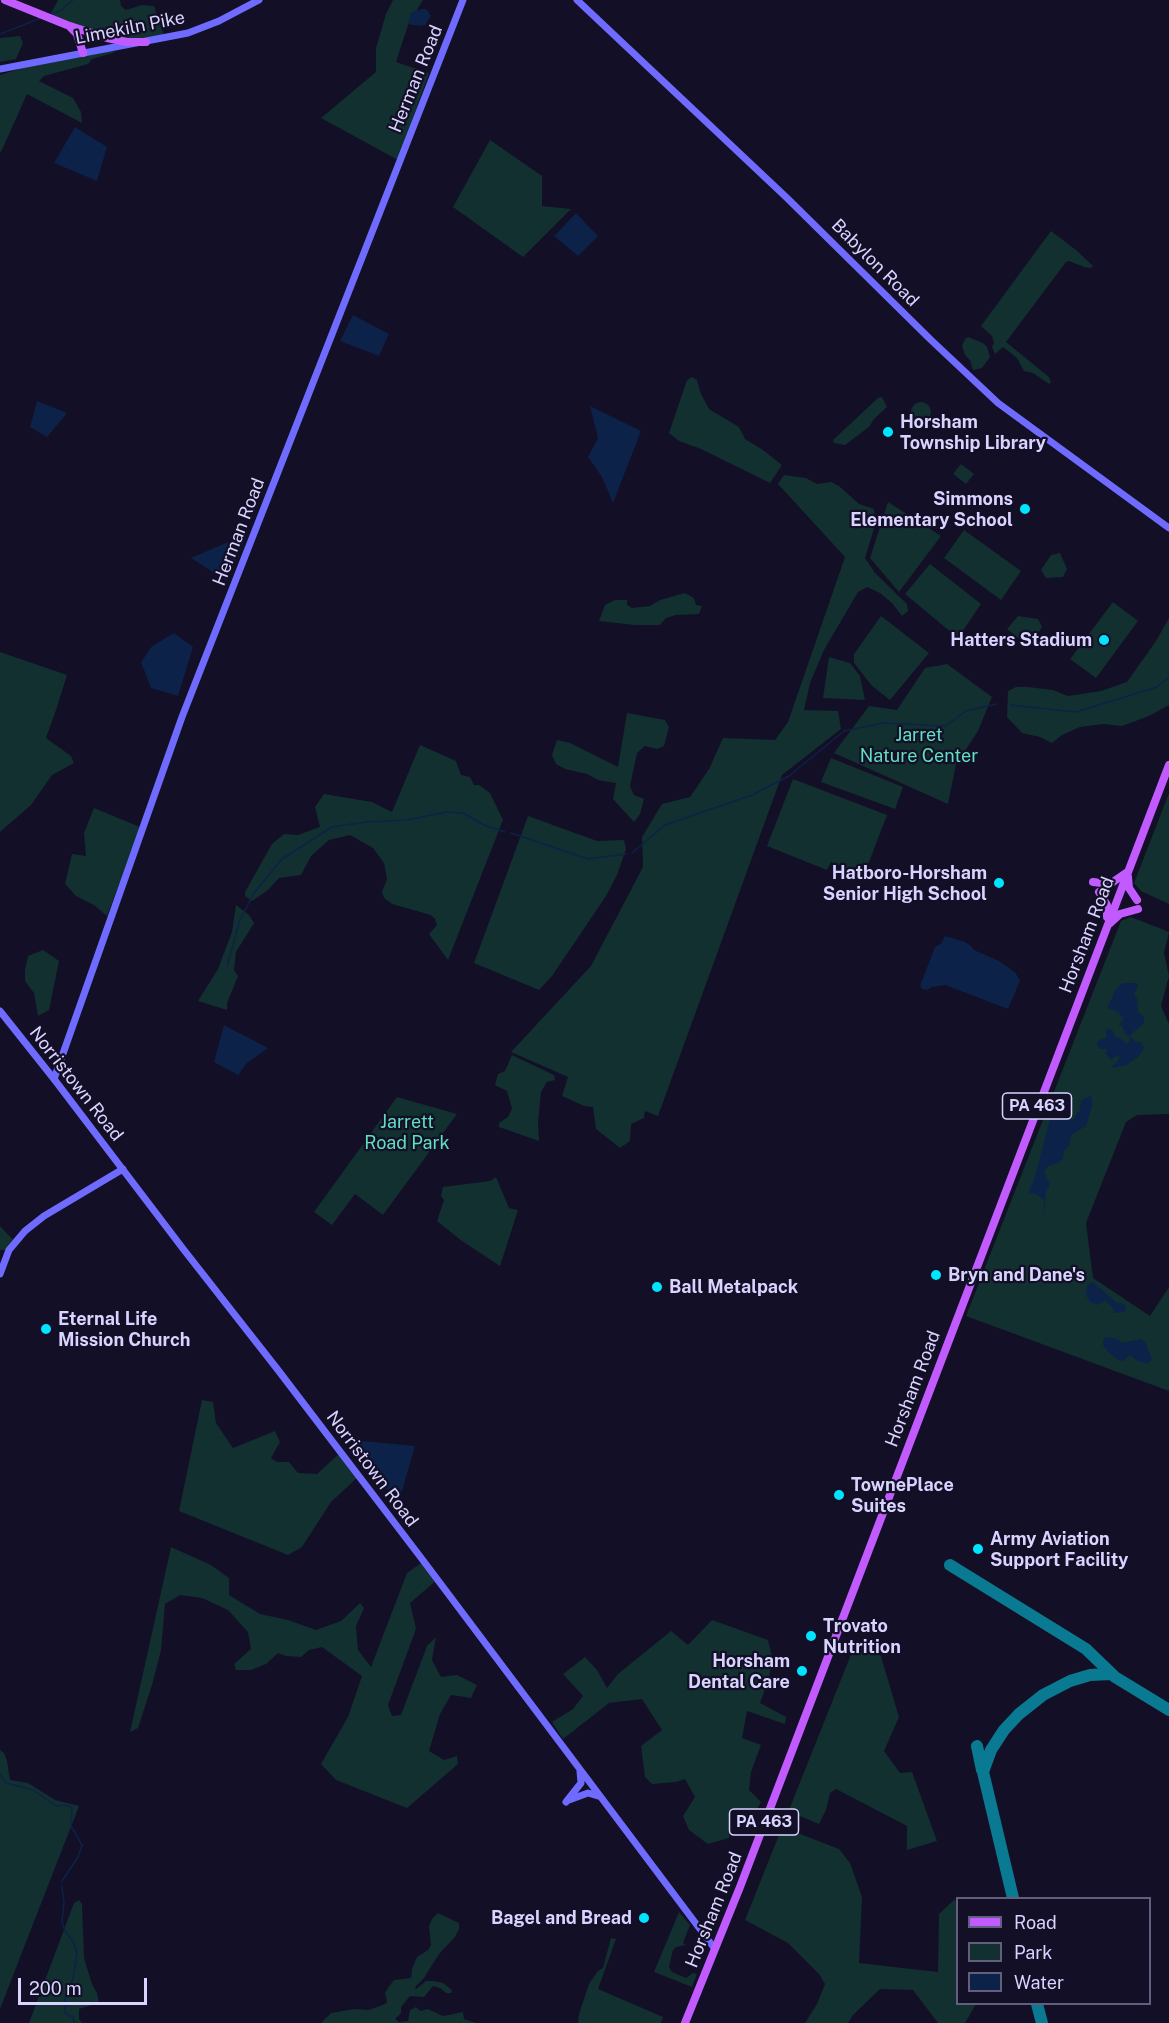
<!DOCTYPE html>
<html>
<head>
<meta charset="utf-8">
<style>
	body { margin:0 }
	#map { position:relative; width:1169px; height:2023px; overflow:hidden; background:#130f26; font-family:"Public Sans",sans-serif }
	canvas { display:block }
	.legend { position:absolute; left:956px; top:1897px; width:195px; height:108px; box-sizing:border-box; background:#130f26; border:2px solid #625e7d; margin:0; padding:8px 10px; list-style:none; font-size:18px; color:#d9d4ff }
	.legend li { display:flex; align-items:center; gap:12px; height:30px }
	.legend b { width:30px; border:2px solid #625e7d }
	.scale { position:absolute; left:18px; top:1978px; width:129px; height:27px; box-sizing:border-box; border:3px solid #d9d4ff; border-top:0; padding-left:8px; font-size:18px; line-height:21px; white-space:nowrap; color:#d9d4ff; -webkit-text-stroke:4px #130f26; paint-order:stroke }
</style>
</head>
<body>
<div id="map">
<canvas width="1169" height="2023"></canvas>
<ul class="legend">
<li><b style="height:8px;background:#c25bff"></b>Road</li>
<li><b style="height:16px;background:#12302f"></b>Park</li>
<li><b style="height:16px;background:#0c2248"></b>Water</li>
</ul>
<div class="scale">200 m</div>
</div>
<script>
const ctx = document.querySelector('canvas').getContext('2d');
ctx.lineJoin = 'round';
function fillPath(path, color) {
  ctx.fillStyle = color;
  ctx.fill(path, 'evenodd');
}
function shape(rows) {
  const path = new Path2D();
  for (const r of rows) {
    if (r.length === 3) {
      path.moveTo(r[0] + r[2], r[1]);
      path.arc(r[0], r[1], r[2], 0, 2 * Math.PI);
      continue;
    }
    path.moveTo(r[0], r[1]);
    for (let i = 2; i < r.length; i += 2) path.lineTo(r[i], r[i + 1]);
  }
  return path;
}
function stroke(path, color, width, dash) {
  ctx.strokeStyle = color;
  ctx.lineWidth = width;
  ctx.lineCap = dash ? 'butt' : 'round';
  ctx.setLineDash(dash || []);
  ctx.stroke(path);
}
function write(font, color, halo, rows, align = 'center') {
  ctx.font = font + ' "Public Sans",sans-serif';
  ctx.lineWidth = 4.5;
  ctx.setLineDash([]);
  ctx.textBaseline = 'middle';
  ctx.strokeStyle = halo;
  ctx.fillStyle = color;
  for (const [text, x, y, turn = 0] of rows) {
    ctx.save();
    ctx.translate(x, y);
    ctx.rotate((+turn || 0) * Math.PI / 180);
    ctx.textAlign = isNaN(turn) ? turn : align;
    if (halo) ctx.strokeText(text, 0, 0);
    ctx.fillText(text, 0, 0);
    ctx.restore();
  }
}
const green = shape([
	[58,0,120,0,121,6,126,10,142,5,154,6,165,39,136,42,107,38,49,17],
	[393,0,423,0,408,25,396,62,429,73,398,160,321,118,376,72,376,48,386,14],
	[20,36,23,43,16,59,0,62,0,38],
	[111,51,116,52,92,59,88,64,44,76,39,81,73,98,81,112,82,123,27,94,1,152,0,151,0,75,23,68],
	[490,140,542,176,542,206,571,209,523,257,453,207],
	[1051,231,1076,250,1093,266,1091,268,1084,267,1069,261,1066,262,1006,342,1049,377,1051,382,1049,384,1033,373,1024,371,1017,358,1003,347,995,354,992,347,994,343,992,336,981,326],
	[968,337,983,343,987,347,990,357,982,368,973,370,970,360,965,355,962,346,965,339],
	[692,377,697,380,701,394,709,409,739,427,745,439,763,450,782,465,770,483,701,449,679,441,669,433,687,380],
	[882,397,887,407,874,419,869,427,845,445,834,443,833,440,878,398],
	[921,412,10],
	[961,464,974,474,966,484,953,474],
	[784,475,806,478,817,484,831,482,839,486,859,504,874,509,876,522,865,558,875,573,907,604,908,611,902,616,892,603,880,593,867,587,858,592,824,650,810,683,804,710,838,711,841,729,782,775,658,1116,645,1111,644,1118,631,1124,630,1141,620,1148,596,1129,593,1107,584,1106,562,1096,568,1077,511,1052,591,966,643,867,642,837,662,804,690,797,709,769,723,738,775,740,788,722,845,557,778,484],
	[888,502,941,536,899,592,870,558],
	[964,530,1021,571,1001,600,944,558],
	[1060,553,1067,569,1063,577,1046,578,1041,570,1051,555],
	[930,564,981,604,958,638,905,594],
	[685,593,694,598,696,605,702,606,699,614,676,615,666,618,660,625,634,625,599,621,605,605,615,600,627,600,627,605,632,608,650,606,660,600],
	[1113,602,1138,621,1096,678,1070,659],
	[881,616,929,653,890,700,872,686,854,663,854,654],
	[1018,616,1038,619,1042,627,1029,647,1007,629],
	[1169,618,1169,705,1149,716,1122,726,1103,724,1080,727,1062,735,1052,743,1040,737,1022,733,1007,717,1008,691,1016,687,1028,687,1053,690,1068,696,1101,691,1127,682,1156,641],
	[0,652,67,675,56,710,46,738,71,756,74,763,52,775,31,805,0,832],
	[829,657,850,663,860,676,865,700,823,698],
	[947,664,992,697,978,731,956,764,948,804,834,753,869,706,897,710,925,668],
	[627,713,665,720,669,727,664,746,657,749,645,746,637,753,630,786,634,795,644,799,640,814,634,822,613,799,616,783,598,780,587,774,565,769,556,764,552,755,557,740,570,743,618,767],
	[420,745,456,761,461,775,470,777,474,785,479,785,490,793,503,820,448,960,429,934,437,925,435,919,431,915,392,904,384,898,382,892,387,879,384,863,373,848,350,835,329,840,311,856,301,875,279,878,268,890,252,901,245,896,245,892,272,844,284,834,298,835,320,827,315,807,324,794,372,802,392,812],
	[831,758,903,787,895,809,821,782],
	[793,779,887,815,864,875,831,862,827,870,767,846],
	[1169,793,1169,904,1141,891,1134,883],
	[94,808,140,827,107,916,94,905,76,896,65,884,72,854,86,856,84,833],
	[528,816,597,841,624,840,626,849,617,875,606,896,552,976,539,990,474,963],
	[236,905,249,915,254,923,236,952,234,970,238,976,227,1003,227,1010,198,1001,218,969,224,953,232,932],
	[1131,917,1169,932,1164,953,1169,976,1161,1006,1169,1024,1169,1114,1137,1115,1126,1122,1086,1223,1093,1278,1150,1316,1169,1287,1169,1391,966,1316,1121,921],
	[43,950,59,961,49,1010,38,1016,34,993,25,981,25,970,28,956],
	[512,1055,554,1075,555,1080,547,1082,541,1092,538,1123,539,1141,499,1127,499,1123,508,1117,512,1109,507,1091,495,1085,498,1074,505,1071],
	[397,1097,457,1114,383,1215,355,1194,332,1225,314,1212],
	[496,1177,509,1208,518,1210,500,1266,462,1241,437,1221,444,1200,441,1196,443,1187,490,1181],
	[0,1226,16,1243,9,1250,0,1250],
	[202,1400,213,1402,216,1423,233,1448,275,1431,280,1442,271,1458,277,1462,289,1462,298,1473,317,1474,341,1452,359,1476,331,1502,302,1547,288,1555,179,1511],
	[171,1547,211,1565,229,1578,229,1595,260,1614,288,1620,316,1630,341,1621,360,1603,364,1608,356,1626,358,1650,371,1667,407,1573,424,1561,438,1579,410,1603,416,1629,388,1705,392,1716,401,1715,427,1646,436,1637,432,1660,441,1677,457,1675,477,1685,471,1698,451,1695,440,1714,429,1751,444,1760,457,1756,458,1764,407,1808,336,1780,321,1764,348,1717,362,1676,322,1647,309,1650,301,1657,286,1656,278,1653,266,1664,251,1670,236,1670,234,1664,251,1649,248,1632,228,1610,202,1598,180,1595,165,1604,161,1650,152,1685,138,1728,130,1732],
	[712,1620,768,1640,772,1656,769,1679,760,1703,786,1717,785,1724,747,1711,742,1738,761,1745,751,1772,749,1790,761,1802,751,1820,733,1822,729,1838,708,1844,689,1830,683,1816,695,1797,685,1779,676,1782,652,1784,645,1777,641,1746,662,1730,642,1699,609,1703,563,1739,552,1722,573,1709,583,1696,563,1674,585,1657,597,1670,607,1688,618,1674,671,1631,688,1645],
	[856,1642,879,1650,899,1717,884,1751,900,1773,912,1772,937,1841,907,1850,907,1826,836,1789,830,1793,826,1810,819,1824,795,1814,790,1830,839,1849,850,1863,862,1897,859,1963,938,1972,939,1914,955,1899,958,1909,958,2004,976,2004,965,2023,938,2023,913,1990,880,1989,853,2015,848,2023,805,2023,817,2004,825,1984,819,1974,788,1943,745,1920],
	[0,1750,4,1753,7,1761,10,1780,28,1783,55,1800,79,1806,0,2009],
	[79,1900,82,1904,84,1958,92,1984,97,1993,99,2003,79,2009,79,2019,82,2023,29,2023,74,1903],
	[679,1912,690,1925,683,1943,686,1945,676,1947,673,1950,669,1967,672,1972,686,1978,693,1973,697,1974,692,1987,654,1972],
	[438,1913,459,1923,459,1929,455,1937,439,1954,424,1978,415,1987,416,1989,426,1981,434,1981,443,1983,452,1990,451,1993,446,1993,440,1988,433,1986,424,1997,410,1996,401,2007,401,2013,395,2019,399,2022,408,2021,410,2010,416,2007,420,2011,428,2009,443,2016,463,2012,464,2019,476,2023,492,2023,321,2023,331,2013,354,2009,369,2010,385,2004,387,2002,385,1993,390,1985,394,1980,411,1978,412,1969,417,1957,428,1950,431,1945,429,1926,432,1919],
	[611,1938,616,1939,598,1989,663,2017,661,2023,578,2023,579,2014,589,1984,598,1971,603,1968]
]);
const water = shape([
	[421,9,426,9,431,16,425,25,420,26,408,24,411,13],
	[75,127,107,147,97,181,54,163],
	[576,213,598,236,578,256,554,236],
	[353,315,389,334,379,356,340,341],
	[37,401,67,413,47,437,30,427],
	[590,406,641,431,613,503,602,477,588,457,598,438],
	[247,534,227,581,191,558],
	[174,633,193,647,178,696,151,688,141,662,152,646],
	[945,936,965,942,971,946,974,950,999,961,1015,972,1020,981,1008,1009,945,985,932,987,927,990,922,989,920,986,935,947,941,944],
	[1123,983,1136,983,1138,986,1134,995,1137,998,1138,1011,1144,1017,1144,1023,1129,1036,1125,1033,1122,1026,1119,1025,1124,1017,1120,1016,1119,1012,1107,1008,1116,989],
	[224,1025,268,1048,247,1063,238,1075,214,1062],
	[1106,1029,1112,1030,1116,1037,1122,1039,1127,1045,1131,1036,1135,1042,1141,1042,1144,1048,1139,1056,1127,1065,1111,1068,1111,1067,1116,1063,1120,1057,1116,1056,1111,1060,1106,1054,1107,1049,1099,1049,1097,1045,1099,1040,1106,1038],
	[1089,1096,1092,1098,1092,1107,1086,1126,1071,1135,1069,1146,1064,1151,1063,1159,1058,1163,1048,1166,1044,1172,1050,1185,1046,1192,1044,1216,1044,1200,1036,1194,1029,1193,1029,1191,1034,1180,1051,1115,1053,1111,1059,1110,1066,1113,1072,1121,1080,1110,1081,1101],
	[1091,1282,1094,1283,1116,1302,1124,1304,1126,1308,1125,1312,1115,1313,1112,1307,1105,1300,1097,1305,1090,1302,1086,1295,1087,1286],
	[1108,1337,1118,1339,1122,1343,1142,1339,1146,1344,1152,1360,1147,1364,1138,1361,1130,1355,1124,1361,1118,1360,1109,1353,1103,1345,1104,1338],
	[352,1440,415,1446,398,1505]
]);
const stream = shape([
	[51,14,60,11,73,0],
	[0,34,41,18],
	[1010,705,1076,712,1157,687,1169,677],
	[511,833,588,859,626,854],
	[632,853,665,825,752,795,789,776,844,731,884,723,945,726,966,711,996,704],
	[227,966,240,920,254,893,282,859,332,827,366,822,407,820,447,812,463,813,484,825,505,832],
	[0,1774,6,1783,33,1790,56,1806,66,1805,72,1808,71,1826,82,1845,78,1857,62,1881],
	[62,1886,64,1902,62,1922,65,1931,74,1943,77,1953,73,1979,65,1999,65,2013,73,2017,75,2023]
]);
const taxiway = shape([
	[950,1565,1086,1649,1115,1677,1169,1710],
	[977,1746,982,1770],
	[1013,1898,983,1772,991,1750,1004,1730,1019,1714,1043,1695,1070,1681,1090,1675,1111,1674],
	[1037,2004,1042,2023]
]);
const secondary = shape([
	[577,0,787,198,931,340,998,403,1169,528],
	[0,69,188,33,219,21,259,0],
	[0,1011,54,1079,184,1250,278,1370,422,1559,715,1949],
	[54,1079,182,717,463,0],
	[0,1274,9,1250,25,1231,44,1216,123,1169],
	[569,1800,588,1793,598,1796],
	[566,1802,581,1783,580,1771]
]);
const primary = shape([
	[5,0,67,25,107,38,127,42,146,42],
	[71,28,77,34,83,53],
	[1128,877,1129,888,1137,900],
	[1093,882,1110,884,1126,873],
	[1099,892,1107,905,1107,917],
	[1109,924,1120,914,1138,909],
	[685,2023,740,1887,1169,765]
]);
const markers = [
	[888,432,6,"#00e5ff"],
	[1025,509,6,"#00e5ff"],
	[1104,640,6,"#00e5ff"],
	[999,883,6,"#00e5ff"],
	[936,1275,6,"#00e5ff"],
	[657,1287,6,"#00e5ff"],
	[46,1329,6,"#00e5ff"],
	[839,1495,6,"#00e5ff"],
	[978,1549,6,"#00e5ff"],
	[811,1636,6,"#00e5ff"],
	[802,1671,6,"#00e5ff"],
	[644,1918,6,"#00e5ff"]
];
const shields = [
	[1037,1106,69],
	[764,1822,69]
];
const shieldNames = [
	["PA 463",1037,1106],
	["PA 463",764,1822]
];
const streetNames = [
	["Limekiln Pike",130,28,-11],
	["Herman Road",416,79,-68],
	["Babylon Road",875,263,45],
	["Herman Road",239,532,-69],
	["Horsham Road",1087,935,-69],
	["Norristown Road",76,1084,52],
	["Horsham Road",913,1389,-69],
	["Norristown Road",372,1469,53],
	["Horsham Road",714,1910,-68]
];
const poiNames = [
	["Horsham",900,422],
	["Township Library",900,443],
	["Simmons",1013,499,"right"],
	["Elementary School",1013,520,"right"],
	["Hatters Stadium",1092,640,"right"],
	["Hatboro-Horsham",987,873,"right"],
	["Senior High School",987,894,"right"],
	["Bryn and Dane's",948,1275],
	["Ball Metalpack",669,1287],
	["Eternal Life",58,1319],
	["Mission Church",58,1340],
	["TownePlace",851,1485],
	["Suites",851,1506],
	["Army Aviation",990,1539],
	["Support Facility",990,1560],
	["Trovato",823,1626],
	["Nutrition",823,1647],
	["Horsham",790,1661,"right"],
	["Dental Care",790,1682,"right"],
	["Bagel and Bread",632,1918,"right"]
];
const parkNames = [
	["Jarret",919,735],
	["Nature Center",919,756],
	["Jarrett",407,1122],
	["Road Park",407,1143]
];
fillPath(green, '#12302f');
fillPath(water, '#0c2248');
stroke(stream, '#0c2248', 1.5);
stroke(taxiway, '#0a7a92', 12);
stroke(secondary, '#6f6bff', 7);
stroke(primary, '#c25bff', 8);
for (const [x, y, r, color] of markers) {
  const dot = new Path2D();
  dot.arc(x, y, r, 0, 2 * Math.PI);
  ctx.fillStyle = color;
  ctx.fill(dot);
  stroke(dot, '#130f26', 2);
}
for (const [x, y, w] of shields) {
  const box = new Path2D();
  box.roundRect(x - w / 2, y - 13, w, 26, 4.5);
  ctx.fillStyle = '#130f26';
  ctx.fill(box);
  stroke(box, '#d9d4ff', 1.5);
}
write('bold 16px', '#d9d4ff', null, shieldNames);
write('18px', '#d9d4ff', '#130f26', streetNames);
write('bold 18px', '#d9d4ff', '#130f26', poiNames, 'left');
write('18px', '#5fe0c0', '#130f26', parkNames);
</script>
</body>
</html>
